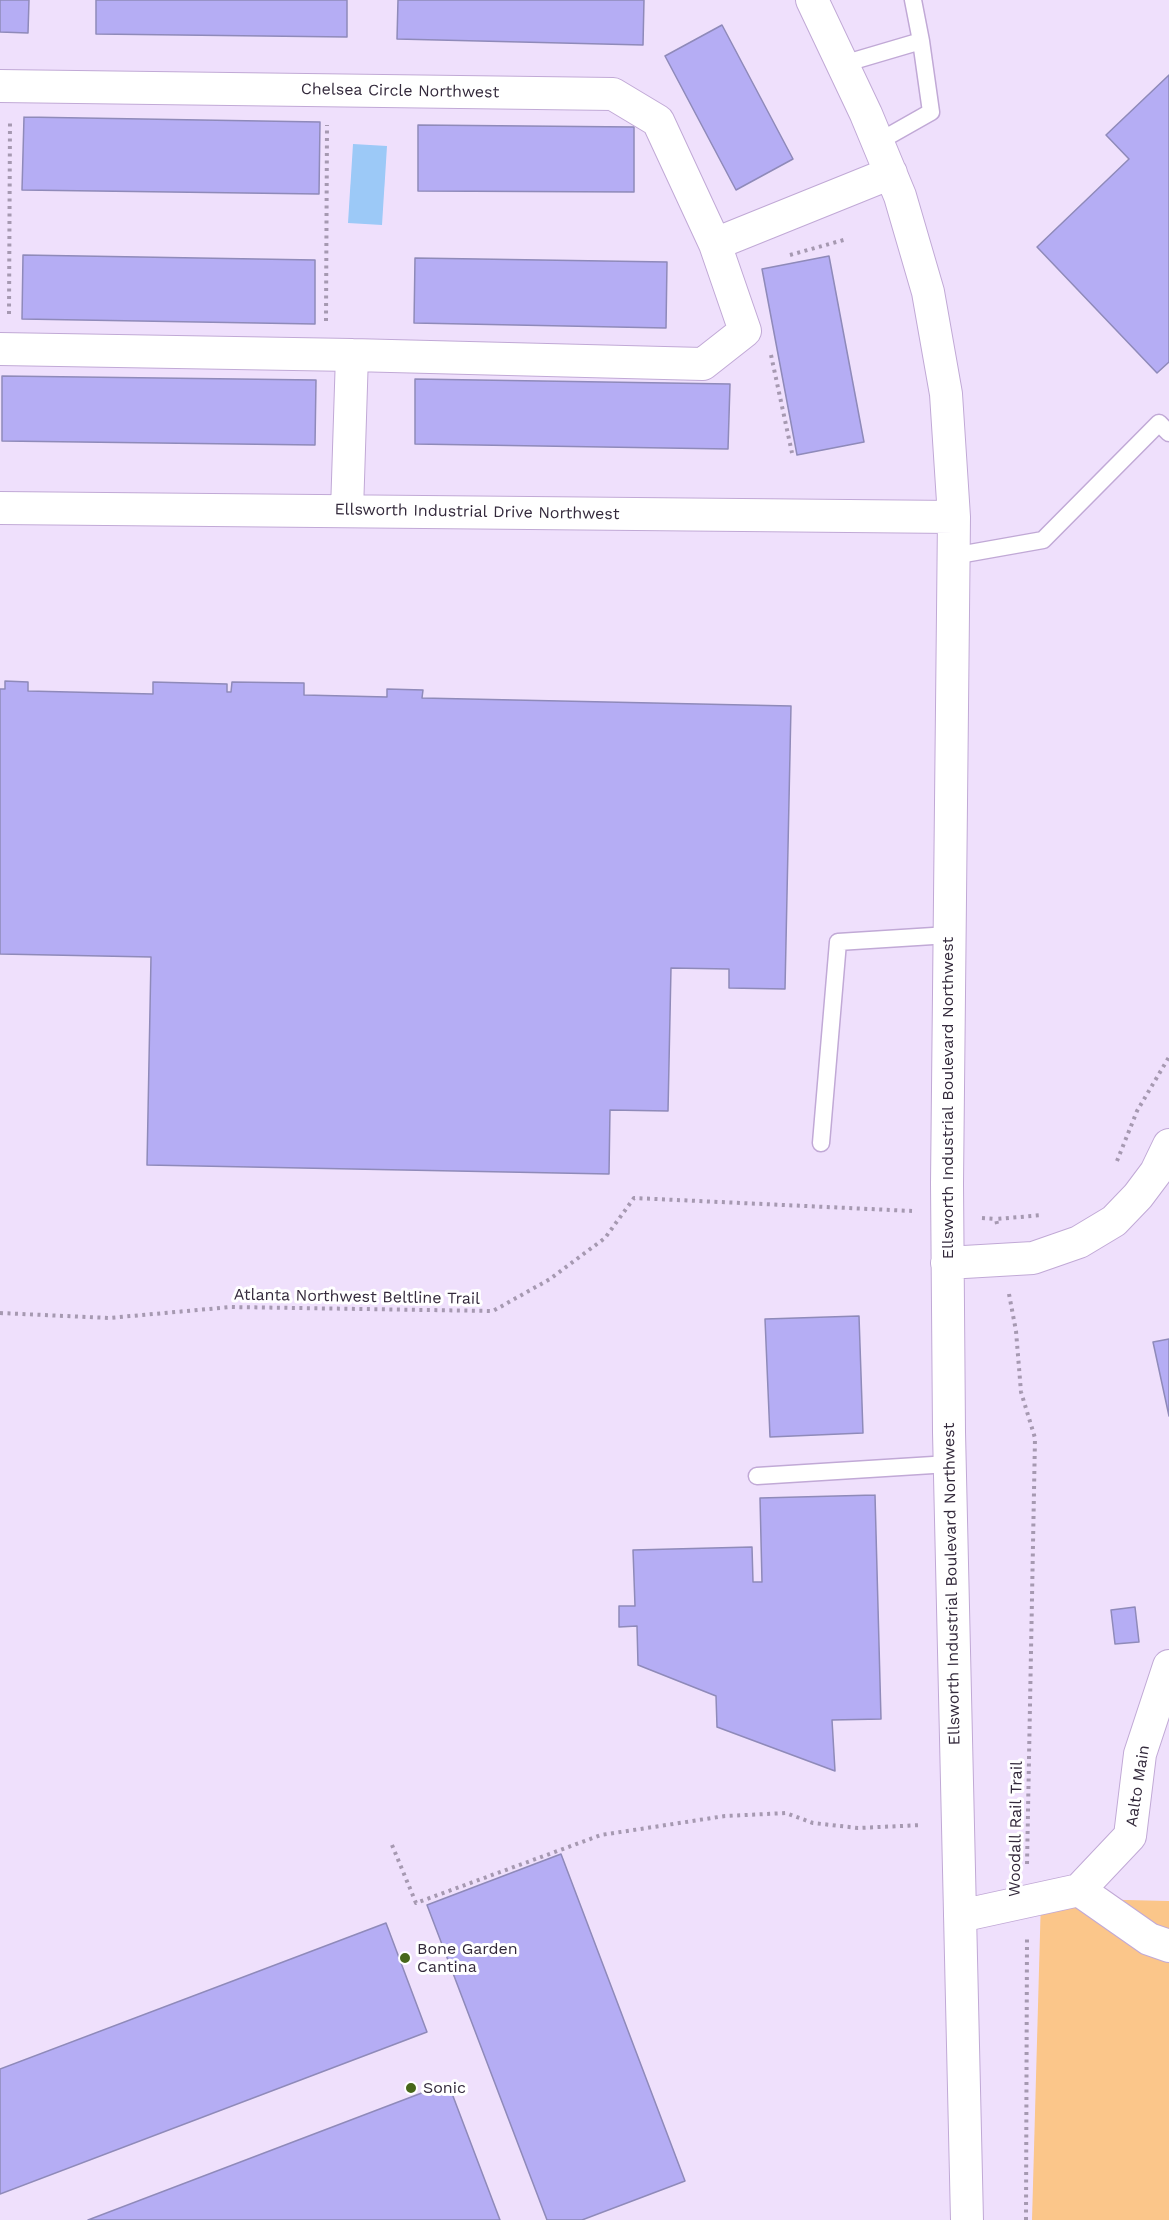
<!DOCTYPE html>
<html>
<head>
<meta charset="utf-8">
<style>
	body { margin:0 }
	canvas { display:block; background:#efe0fc }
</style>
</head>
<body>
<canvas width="1169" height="2220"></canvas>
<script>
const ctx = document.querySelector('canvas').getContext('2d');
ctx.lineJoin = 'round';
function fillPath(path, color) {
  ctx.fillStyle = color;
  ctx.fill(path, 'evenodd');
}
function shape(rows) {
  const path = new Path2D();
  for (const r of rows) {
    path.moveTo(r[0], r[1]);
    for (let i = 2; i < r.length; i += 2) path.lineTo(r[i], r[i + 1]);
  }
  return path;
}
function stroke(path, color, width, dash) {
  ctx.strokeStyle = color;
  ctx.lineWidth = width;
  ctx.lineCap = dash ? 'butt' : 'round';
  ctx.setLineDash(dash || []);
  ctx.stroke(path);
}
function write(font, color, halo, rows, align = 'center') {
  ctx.font = font + ' "Work Sans",sans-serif';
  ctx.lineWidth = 6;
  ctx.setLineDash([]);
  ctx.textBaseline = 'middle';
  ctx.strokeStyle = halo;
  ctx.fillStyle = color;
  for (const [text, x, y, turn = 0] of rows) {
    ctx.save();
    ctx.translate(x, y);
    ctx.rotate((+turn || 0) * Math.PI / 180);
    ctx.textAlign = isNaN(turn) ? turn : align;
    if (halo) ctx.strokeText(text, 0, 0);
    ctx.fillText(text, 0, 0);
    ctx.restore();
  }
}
const green = shape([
	[1041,1898,1169,1901,1169,2220,1032,2220]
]);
const water = shape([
	[353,144,387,146,382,225,348,223]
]);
const building = shape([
	[0,0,29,0,28,33,0,32,0,0],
	[96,0,347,0,347,37,96,34,96,0],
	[398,0,644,0,643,45,397,39,398,0],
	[722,25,793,159,736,190,665,56,722,25],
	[1169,75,1169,362,1157,373,1037,247,1129,159,1106,135,1169,75],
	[24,117,320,122,319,194,22,190,24,117],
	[418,125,634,127,634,192,418,191,418,125],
	[23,255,315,260,315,324,22,319,23,255],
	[829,256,864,442,797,455,762,269,829,256],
	[415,258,667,262,666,328,414,323,415,258],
	[2,376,316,380,315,445,2,441,2,376],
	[415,379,730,384,728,449,415,444,415,379],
	[5,681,28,682,28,691,153,694,153,682,227,684,227,692,231,692,232,682,304,683,304,695,387,697,387,689,423,690,422,698,791,706,785,989,729,988,729,969,671,968,668,1111,610,1110,609,1174,147,1165,151,957,0,954,0,689,5,689,5,681],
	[859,1316,863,1433,770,1437,765,1319,859,1316],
	[1169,1339,1169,1416,1153,1342,1169,1339],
	[875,1495,881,1719,832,1720,835,1771,717,1727,716,1696,638,1665,637,1626,619,1627,619,1606,635,1606,633,1550,752,1547,753,1582,762,1582,760,1498,875,1495],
	[1135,1607,1139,1642,1115,1644,1111,1610,1135,1607],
	[561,1854,685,2181,582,2220,547,2220,427,1905,561,1854],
	[386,1923,427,2032,0,2194,0,2069,386,1923],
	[448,2083,500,2220,88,2220,448,2083]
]);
const path = shape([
	[790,255,847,239],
	[9,314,10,120],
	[326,321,327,125],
	[771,355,792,453],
	[1117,1161,1137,1111,1169,1057],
	[982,1218,996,1219],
	[997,1224,996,1219,1043,1215],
	[1009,1294,1016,1331,1021,1392,1035,1438,1027,1865],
	[0,1313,109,1318,231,1307,493,1311,550,1279,605,1238,634,1198,912,1211],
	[392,1845,416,1903,601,1835,725,1816,786,1813,813,1823,858,1828,922,1825],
	[1026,2220,1027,1936]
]);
const service = shape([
	[843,64,921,41],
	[878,142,931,112,921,41,913,0],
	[953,556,1043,540,1159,423,1169,433],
	[821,1143,838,942,949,935],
	[757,1476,949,1464]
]);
const minor = shape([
	[812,0,866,114,900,196,928,292,946,394,954,517,947,1183,949,1432,967,2220],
	[0,86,613,94,658,121,715,244,745,331,703,364,352,355,0,349],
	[715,244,891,173],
	[0,508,954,517],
	[347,511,352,355],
	[947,1263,1033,1258,1079,1242,1114,1221,1138,1196,1156,1172,1169,1145],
	[1079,1890,1130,1836,1140,1754,1169,1666],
	[1079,1890,1149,1939,1169,1946],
	[960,1916,1079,1890]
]);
const markers = [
	[405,1958,6,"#47661a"],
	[411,2088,6,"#47661a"]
];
const streetNames = [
	["Chelsea Circle Northwest",400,91,1],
	["Ellsworth Industrial Drive Northwest",477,512,1],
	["Ellsworth Industrial Boulevard Northwest",948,1098,-90],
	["Atlanta Northwest Beltline Trail",357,1297,1],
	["Ellsworth Industrial Boulevard Northwest",952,1584,-91],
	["Aalto Main",1138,1786,-81],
	["Woodall Rail Trail",1016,1829,-89]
];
const poiNames = [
	["Bone Garden",417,1949],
	["Cantina",417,1967],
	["Sonic",423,2088]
];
fillPath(green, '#fbc68a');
fillPath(water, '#9cc9f7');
fillPath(building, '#b5adf4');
stroke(building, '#8f8ab9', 1.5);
stroke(service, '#c1a9d6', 19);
stroke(minor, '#c1a9d6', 34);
stroke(path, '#a699b1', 4, [3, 4.5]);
stroke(service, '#fff', 16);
stroke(minor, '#fff', 32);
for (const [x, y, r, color] of markers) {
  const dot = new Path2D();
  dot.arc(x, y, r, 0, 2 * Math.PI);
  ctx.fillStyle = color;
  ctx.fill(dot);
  stroke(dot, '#fff', 2);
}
write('16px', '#33293b', '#fff', streetNames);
write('16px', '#33293b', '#fff', poiNames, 'left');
</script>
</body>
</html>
